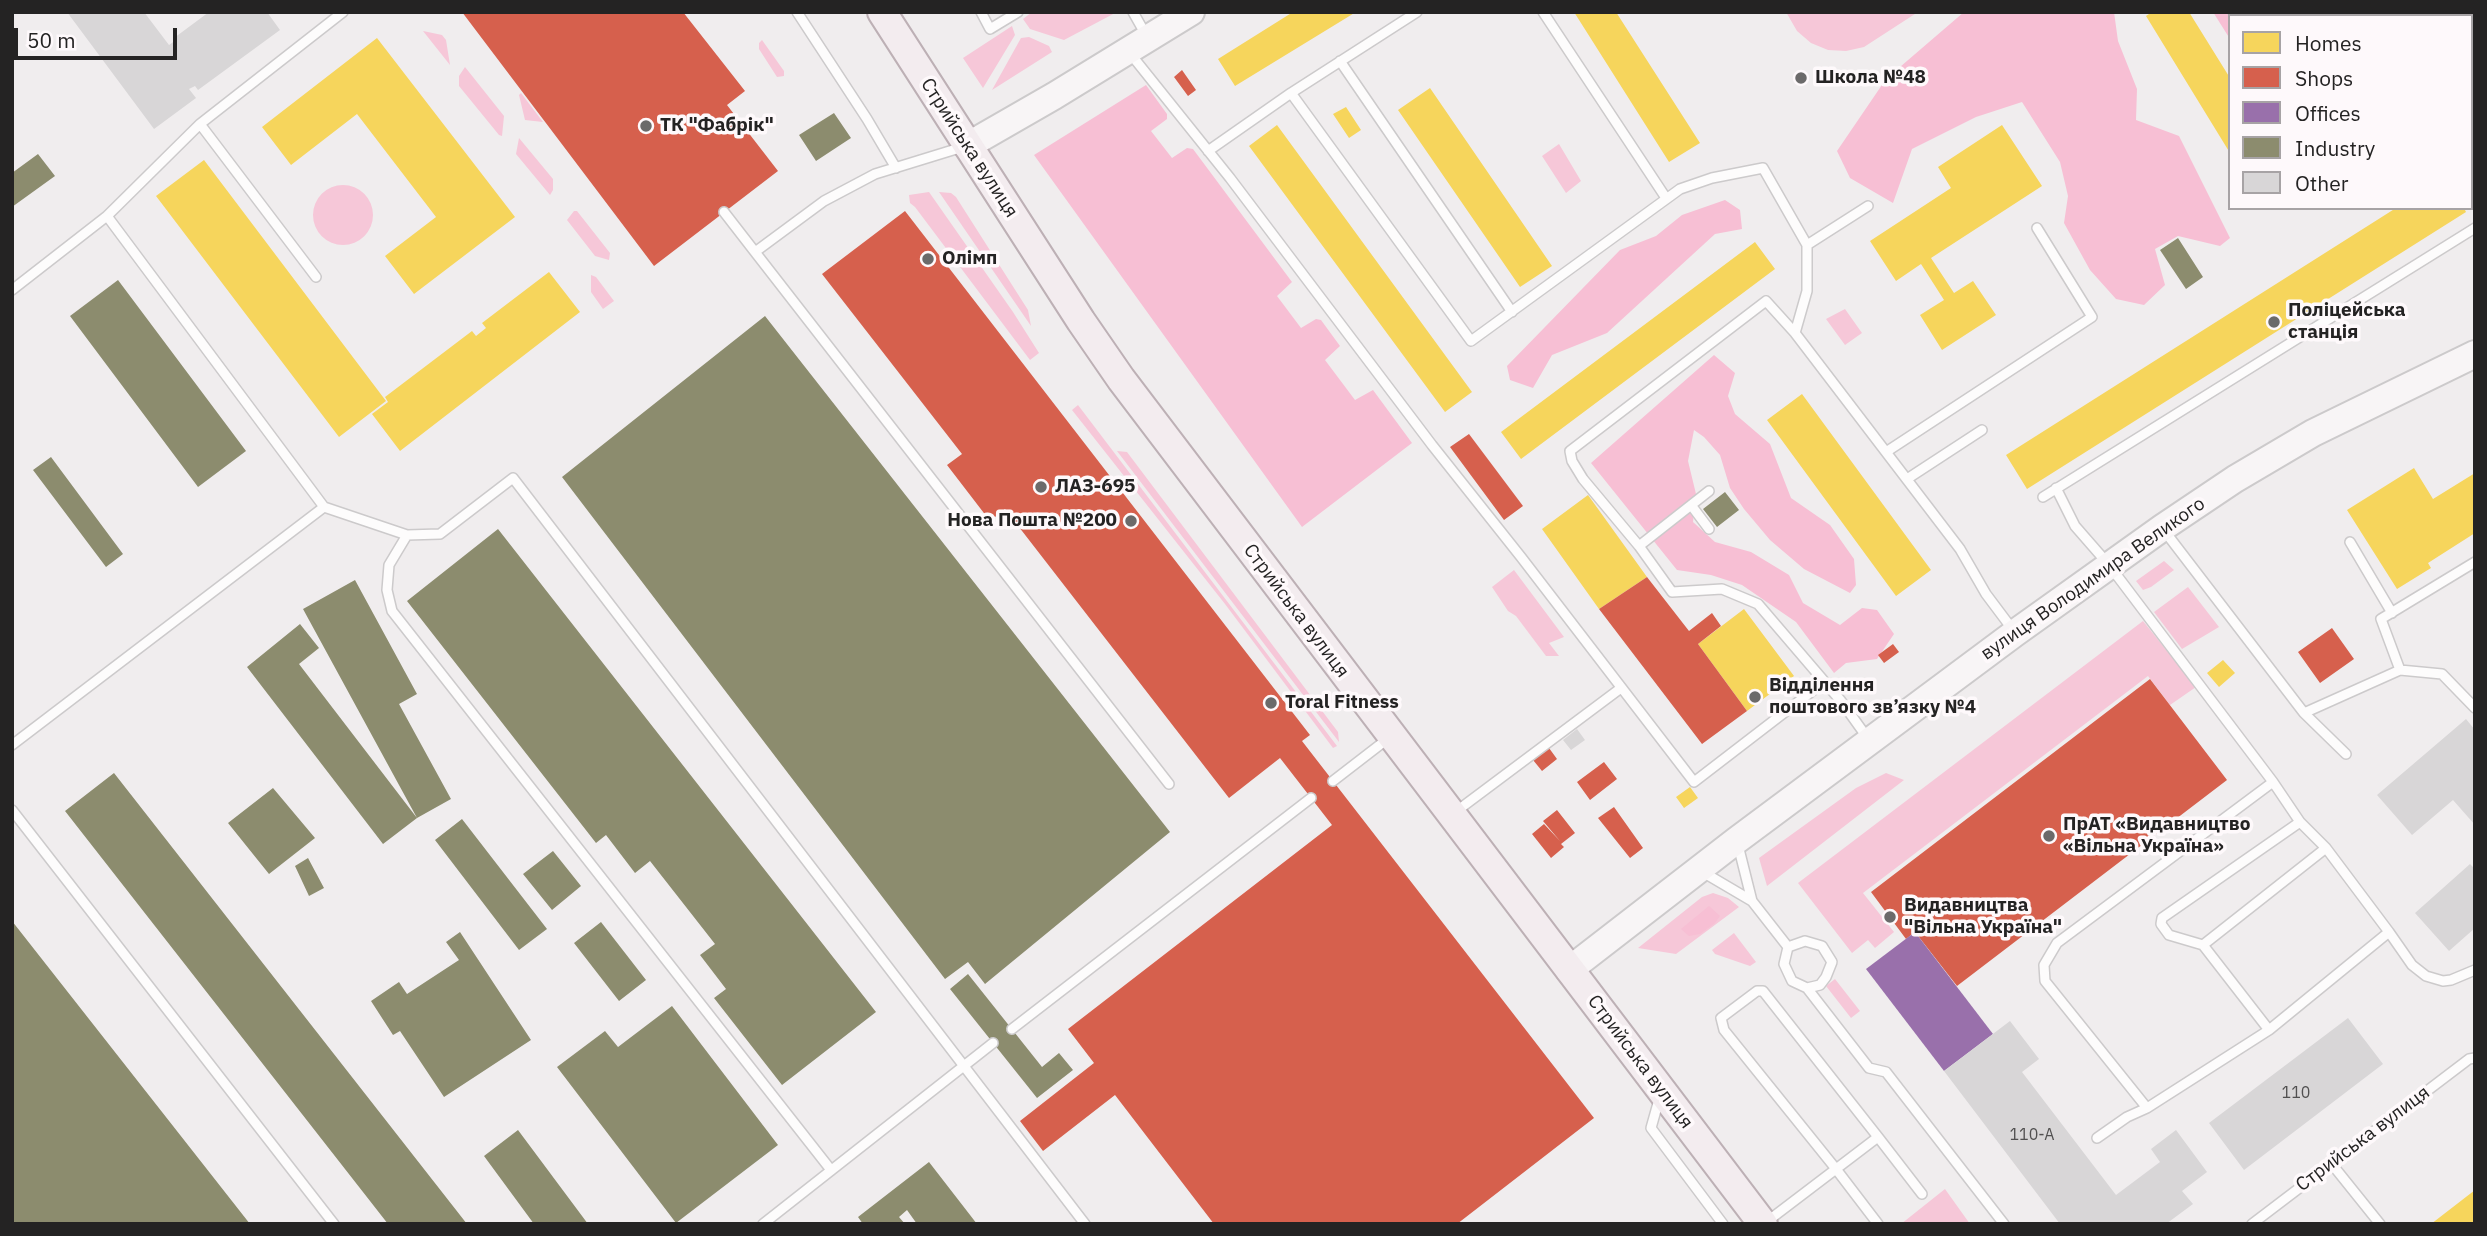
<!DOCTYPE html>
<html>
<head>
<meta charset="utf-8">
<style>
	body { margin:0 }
	#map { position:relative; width:2487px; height:1236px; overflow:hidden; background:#f0edee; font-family:"IBM Plex Sans",sans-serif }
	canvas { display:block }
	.frame { position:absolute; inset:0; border:14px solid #242323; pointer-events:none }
	.legend { position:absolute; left:2228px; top:14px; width:245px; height:196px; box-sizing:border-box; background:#fef9fb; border:2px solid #a7a3a5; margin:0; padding:9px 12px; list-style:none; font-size:21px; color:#242323 }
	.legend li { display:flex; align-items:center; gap:14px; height:35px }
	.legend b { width:35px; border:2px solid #a7a3a5 }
	.scale { position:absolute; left:14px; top:28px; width:163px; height:32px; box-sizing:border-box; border:4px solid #242323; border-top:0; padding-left:9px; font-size:21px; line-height:24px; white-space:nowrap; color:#242323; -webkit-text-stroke:5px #fef9fb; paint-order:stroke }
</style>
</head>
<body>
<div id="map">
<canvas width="2487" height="1236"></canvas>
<div class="frame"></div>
<ul class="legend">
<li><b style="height:19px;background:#f6d55c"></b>Homes</li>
<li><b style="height:19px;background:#d6604d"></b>Shops</li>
<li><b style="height:19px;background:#9970ab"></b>Offices</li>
<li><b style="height:19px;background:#8c8c6e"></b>Industry</li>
<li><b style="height:19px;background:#d8d6d7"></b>Other</li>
</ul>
<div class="scale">50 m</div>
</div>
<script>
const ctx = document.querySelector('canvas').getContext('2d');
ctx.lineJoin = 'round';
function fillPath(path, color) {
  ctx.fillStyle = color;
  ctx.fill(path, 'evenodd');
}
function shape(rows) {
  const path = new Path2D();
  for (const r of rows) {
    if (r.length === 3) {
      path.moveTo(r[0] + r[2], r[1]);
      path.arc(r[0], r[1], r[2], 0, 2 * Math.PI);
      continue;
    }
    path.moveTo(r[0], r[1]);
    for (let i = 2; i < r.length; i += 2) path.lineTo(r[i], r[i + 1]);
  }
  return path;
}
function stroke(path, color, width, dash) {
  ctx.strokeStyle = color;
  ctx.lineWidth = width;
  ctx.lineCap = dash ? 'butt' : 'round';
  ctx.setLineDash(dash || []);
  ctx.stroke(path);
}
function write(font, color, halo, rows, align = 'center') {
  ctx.font = font + ' "IBM Plex Sans",sans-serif';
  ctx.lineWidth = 7;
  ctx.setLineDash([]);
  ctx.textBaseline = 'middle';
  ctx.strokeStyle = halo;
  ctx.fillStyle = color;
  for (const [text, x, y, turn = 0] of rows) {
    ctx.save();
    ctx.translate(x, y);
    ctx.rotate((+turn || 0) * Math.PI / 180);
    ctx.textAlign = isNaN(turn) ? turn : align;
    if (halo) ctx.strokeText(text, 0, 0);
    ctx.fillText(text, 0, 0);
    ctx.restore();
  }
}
const green = shape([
	[1032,12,1117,12,1064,40,1030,29,1023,19],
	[1786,12,1918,12,1864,47,1846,51,1828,50,1811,43,1797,31],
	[1012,26,1015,35,983,88,963,58],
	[423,31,442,35,446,40,450,65],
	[1029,37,1049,46,1052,52,992,90,1021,38],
	[762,40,784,71,784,76,777,77,759,49,759,43],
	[465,67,504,116,502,136,499,135,459,86,459,76],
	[521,93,543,122,525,120,519,95],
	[519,138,553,179,553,190,550,195,516,154],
	[1559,144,1581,181,1566,193,1542,156],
	[343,215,30],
	[929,192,1013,312,1039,353,1030,360,915,207,910,203,909,195],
	[939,192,951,193,956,197,1028,310,1031,326],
	[574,211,577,211,610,253,609,260,595,256,567,220],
	[591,275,596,277,614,301,603,309,591,292],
	[1845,309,1862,333,1845,345,1826,319],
	[1078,405,1337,746,1333,748,1225,604,1072,410],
	[1117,451,1127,452,1338,732,1339,742],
	[2164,561,2174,570,2151,587,2143,590,2136,581],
	[1514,570,1564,637,1549,643,1559,656,1546,656,1516,616,1508,611,1492,587],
	[2188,587,2219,627,2182,649,2154,612],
	[2143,621,2196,687,2170,705,2148,676,1863,893,1894,932,1875,948,1868,940,1852,953,1798,883],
	[1886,773,1904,780,1767,886,1759,858,1856,788],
	[1713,893,1728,898,1739,907,1676,954,1638,948,1702,897],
	[1734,933,1756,962,1750,966,1715,954,1712,950],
	[1835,979,1860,1011,1851,1018,1826,986],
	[1945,1189,1970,1224,1901,1224]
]);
const forest = shape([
	[1964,12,2114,12,2118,41,2137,89,2136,120,2179,136,2230,238,2220,246,2178,236,2155,249,2165,285,2144,305,2116,299,2090,270,2064,223,2068,196,2060,162,2022,102,1976,117,1912,149,1893,203,1850,178,1837,151,1886,79],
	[2213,12,2277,12,2279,16,2230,16,2230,39],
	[2471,63,2475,68,2475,143,2471,136],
	[1146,85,1167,114,1167,119,1151,131,1172,158,1187,148,1193,149,1292,282,1277,296,1301,328,1316,319,1321,320,1340,346,1325,360,1355,400,1373,390,1412,443,1302,527,1034,155],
	[1725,200,1740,210,1742,229,1715,234,1607,333,1552,355,1533,388,1510,380,1507,366,1620,250,1656,236,1682,215],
	[1714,355,1735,373,1728,396,1735,414,1770,444,1791,498,1830,525,1854,559,1856,585,1850,593,1804,569,1770,540,1744,509,1730,488,1720,455,1704,437,1694,430,1688,461,1696,494,1693,522,1715,542,1751,552,1789,575,1803,603,1840,625,1862,608,1877,610,1894,634,1877,659,1846,663,1834,673,1796,622,1742,585,1711,575,1677,570,1591,463],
	[1709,906,1720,916,1715,923,1700,934,1689,936,1681,929]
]);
const homes = shape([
	[1293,12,1356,12,1235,86,1218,59],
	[1574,12,1616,12,1700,143,1669,162],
	[2152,12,2189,12,2230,78,2230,153,2146,16],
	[2299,12,2344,12,2346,16,2302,16],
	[377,38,515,217,414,294,385,256,436,217,357,114,291,165,262,127],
	[1430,88,1552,266,1520,287,1398,110],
	[1346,107,1361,130,1349,138,1333,114],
	[1277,125,1472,392,1445,412,1249,146],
	[2002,125,2042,186,1931,258,1954,293,1973,281,1996,315,1942,350,1920,315,1944,300,1921,264,1896,281,1870,241,1951,188,1938,167],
	[204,160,386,401,339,437,156,196],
	[2396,208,2464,208,2466,212,2027,489,2006,455],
	[1755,242,1775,269,1521,459,1501,432],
	[549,272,580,312,400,451,372,414,388,402,385,397,472,331,476,336,486,328,482,323],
	[1802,394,1931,570,1896,596,1767,420],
	[2414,468,2433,499,2475,473,2475,533,2428,563,2431,568,2397,589,2347,510],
	[1588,495,1647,577,1599,609,1542,529],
	[1744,609,1794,676,1747,711,1698,644],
	[2223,660,2235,673,2219,687,2207,673],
	[1690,787,1698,798,1684,808,1676,797],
	[2475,1190,2475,1224,2431,1224]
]);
const shops = shape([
	[462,12,683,12,745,91,727,105,778,171,654,266],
	[1182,70,1196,90,1188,96,1174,77],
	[905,211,1310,735,1302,741,1594,1118,1457,1224,1214,1224,1115,1095,1043,1151,1020,1121,1094,1063,1068,1029,1332,825,1280,758,1229,798,1005,509,990,521,947,465,962,454,822,274],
	[1469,434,1523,506,1504,520,1450,447],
	[1647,577,1689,631,1712,613,1721,626,1698,644,1747,711,1702,744,1599,609],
	[2332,628,2354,659,2320,683,2298,652],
	[1893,644,1899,652,1884,663,1878,655],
	[2150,679,2227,780,1957,986,1915,932,1906,939,1871,892],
	[1549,748,1557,759,1542,771,1533,760],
	[1604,762,1617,779,1590,800,1577,782],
	[1614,807,1643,848,1630,858,1598,818],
	[1557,810,1575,833,1561,844,1564,847,1551,858,1532,834,1544,824,1560,841,1543,821]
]);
const offices = shape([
	[1915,932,1993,1034,1944,1071,1866,969]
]);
const industry = shape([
	[834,113,851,138,816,161,799,135],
	[38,154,55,176,12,207,12,173],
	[2178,238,2203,277,2186,289,2160,250],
	[118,280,246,451,198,487,70,316],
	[765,316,1170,832,985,984,968,962,945,979,562,477],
	[51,457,123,554,106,567,33,470],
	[1725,492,1739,510,1717,527,1703,509],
	[498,529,876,1012,782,1085,714,998,726,989,700,955,715,944,650,861,635,873,606,835,596,843,407,601],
	[355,580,417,694,399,704,451,799,417,818,383,844,247,667,300,624,319,648,299,664,417,818,303,609],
	[114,773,467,1224,388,1224,65,811],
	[273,788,315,838,269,874,228,823],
	[462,819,547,929,519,950,435,840],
	[553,851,581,886,552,910,523,874],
	[308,858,324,888,309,896,295,866],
	[12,921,250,1224,12,1224],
	[601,922,646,980,619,1001,574,943],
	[460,932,531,1040,444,1097,400,1031,393,1035,371,1001,399,982,407,994,459,960,446,942],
	[968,974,1042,1067,1059,1053,1073,1070,1037,1098,950,989],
	[672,1006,778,1145,676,1223,557,1067,605,1031,618,1047],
	[518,1130,588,1224,534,1224,484,1156],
	[929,1162,977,1224,917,1224,907,1210,899,1217,905,1224,863,1224,858,1217]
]);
const building = shape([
	[67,12,144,12,169,45,176,40,174,38,209,12,267,12,280,30,198,90,195,86,189,89,196,98,154,129],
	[2466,719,2475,730,2475,825,2453,800,2412,835,2377,795],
	[1577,729,1585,740,1571,750,1563,740],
	[2470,864,2475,869,2475,928,2449,951,2415,913],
	[2348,1018,2383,1064,2244,1170,2209,1123],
	[2010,1021,2039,1059,2022,1072,2116,1195,2160,1162,2151,1149,2176,1130,2207,1172,2182,1191,2193,1204,2166,1224,2060,1224,1944,1071]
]);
const lane = shape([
	[797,12,867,119,896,168],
	[981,12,990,29,1018,12],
	[1133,12,1146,35],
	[1417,12,1291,93,1471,341,1680,189,1712,178,1763,168,1807,245,1807,291,1795,333,1960,549,1986,594,2013,630],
	[1543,12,1666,198],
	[2233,12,2235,16],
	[2379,12,2381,16],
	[1129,52,1230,178,1432,445,1521,557,1694,782,1824,682],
	[1340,61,1512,312],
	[966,146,875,174,824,201,755,252,1169,784],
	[1208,151,1291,93],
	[2471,189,2475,196],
	[724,212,755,252],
	[1807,245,1868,206],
	[316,277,200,124,343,12],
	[12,290,107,216],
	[1795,333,1766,301,1570,451,1572,461,1583,479,1639,546,1672,592,1722,589,1758,604,1841,701,1869,740],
	[1886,452,2092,317,2037,228],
	[1907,479,1982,430],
	[2056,488,2075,526,2109,565,2273,782,2300,822,2326,848,2389,932,2269,1030,2203,945,2169,935,2161,924,2162,918,2300,822],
	[2043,497,2475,228],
	[1691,505,1709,529],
	[324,507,407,535,440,534,513,478,1085,1224],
	[2163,529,2304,713,2400,670,2442,674,2475,708],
	[407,535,389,565,387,590,392,611,831,1170],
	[2350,542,2392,613],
	[1639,546,1709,491],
	[2400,670,2381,619,2475,562],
	[2304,713,2346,754],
	[12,745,324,507,107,216,200,124],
	[1333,781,1390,737],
	[12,810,334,1224],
	[1454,813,1621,688],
	[1738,845,1752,901],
	[1701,871,1752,901,1788,947,1784,964,1792,981,1807,988,1869,1068,1886,1072,2004,1224],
	[2389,932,2412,965,2426,976,2443,981,2451,980,2475,970],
	[2203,945,2326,848],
	[1788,947,1805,941,1822,946,1832,962,1826,977,1820,985,1807,988],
	[1012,1029,1311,798],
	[1660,1096,1651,1128,1723,1224],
	[2147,1108,2269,1030],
	[1878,1137,1922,1194],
	[2097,1138,2127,1117,2147,1108,2045,981,2044,965,2057,943,2273,782],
	[2331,1163,2380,1224],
	[1765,1223,1836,1169,1878,1137,1763,991,1757,991,1721,1018,1724,1030,1836,1169,1878,1224],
	[763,1224,993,1043],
	[2252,1224,2469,1059,2475,1058]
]);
const secondary = shape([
	[967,146,1054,96,1191,12],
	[1569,970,1737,840,2015,633,2162,528,2235,479,2313,433,2475,354]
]);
const primary = shape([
	[882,12,1081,321,1121,379,1763,1224]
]);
const markers = [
	[1801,78,7,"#6b6a6a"],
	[646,126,7,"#6b6a6a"],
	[928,259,7,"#6b6a6a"],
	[2274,322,7,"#6b6a6a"],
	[1041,487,7,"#6b6a6a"],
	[1131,521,7,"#6b6a6a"],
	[1755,697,7,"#6b6a6a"],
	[1271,703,7,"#6b6a6a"],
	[2049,836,7,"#6b6a6a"],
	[1890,917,7,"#6b6a6a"]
];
const numberNames = [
	["110",2296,1093],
	["110-А",2032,1135]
];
const poiNames = [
	["Школа №48",1815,78],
	["ТК \"Фабрік\"",660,126],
	["Олімп",942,259],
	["Поліцейська",2288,311],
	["станція",2288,333],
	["ЛАЗ-695",1055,487],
	["Нова Пошта №200",1117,521,"right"],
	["Відділення",1769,686],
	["поштового зв’язку №4",1769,708],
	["Toral Fitness",1285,703],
	["ПрАТ «Видавництво",2063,825],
	["«Вільна Україна»",2063,847],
	["Видавництва",1904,906],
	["\"Вільна Україна\"",1904,928]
];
const streetNames = [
	["Стрийська вулиця",969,148,57],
	["вулиця Володимира Великого",2093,579,-35],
	["Стрийська вулиця",1296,611,53],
	["Стрийська вулиця",1640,1062,53],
	["Стрийська вулиця",2363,1139,-37]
];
fillPath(green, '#f6c7d8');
fillPath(forest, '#f7bfd4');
fillPath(homes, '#f6d55c');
fillPath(shops, '#d6604d');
fillPath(offices, '#9970ab');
fillPath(industry, '#8c8c6e');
fillPath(building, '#d8d6d7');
stroke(lane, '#cccacb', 12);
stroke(secondary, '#cccacb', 30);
stroke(primary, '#bdb0b5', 32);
stroke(lane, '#fdfcfc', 9);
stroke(secondary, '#f8f5f6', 26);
stroke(primary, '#f3ecef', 28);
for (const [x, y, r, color] of markers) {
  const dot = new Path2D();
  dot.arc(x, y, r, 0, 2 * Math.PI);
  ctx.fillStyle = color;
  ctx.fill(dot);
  stroke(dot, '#fef9fb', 2.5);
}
write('16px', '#515050', null, numberNames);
write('bold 19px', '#242323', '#fef9fb', poiNames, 'left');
write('19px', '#242323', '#fef9fb', streetNames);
</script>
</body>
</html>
